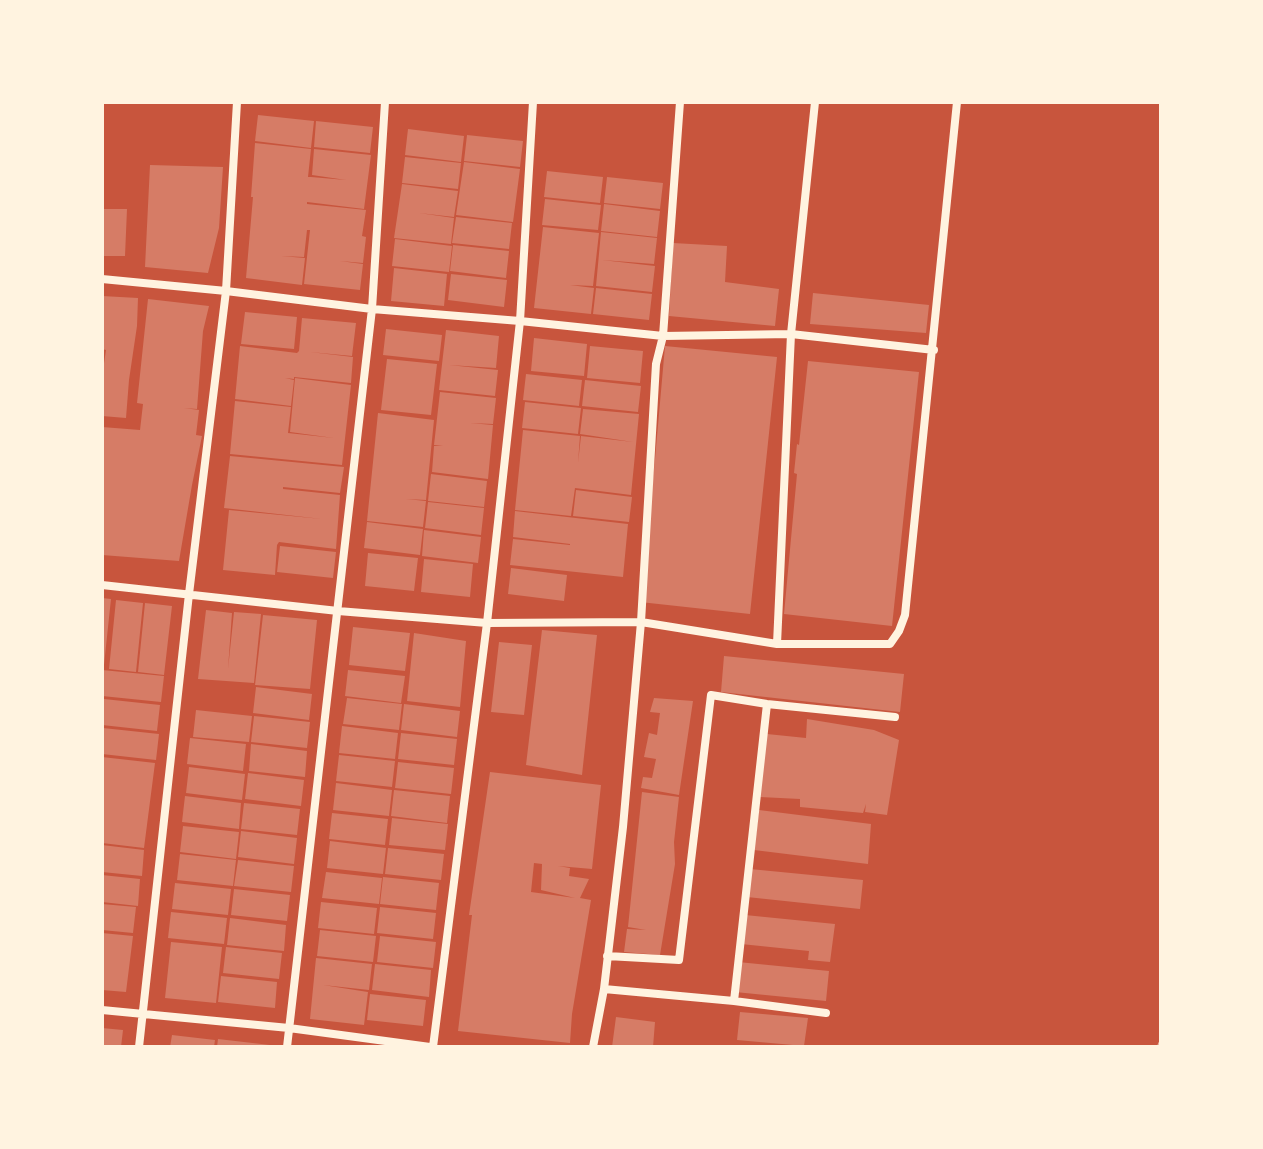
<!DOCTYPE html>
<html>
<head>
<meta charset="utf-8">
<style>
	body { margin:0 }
	#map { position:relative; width:1263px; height:1149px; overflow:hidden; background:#c8553d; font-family:Raleway,sans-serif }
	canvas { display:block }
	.frame { position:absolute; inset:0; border:104px solid #fff3e0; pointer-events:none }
</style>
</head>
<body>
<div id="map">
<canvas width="1263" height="1149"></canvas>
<div class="frame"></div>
</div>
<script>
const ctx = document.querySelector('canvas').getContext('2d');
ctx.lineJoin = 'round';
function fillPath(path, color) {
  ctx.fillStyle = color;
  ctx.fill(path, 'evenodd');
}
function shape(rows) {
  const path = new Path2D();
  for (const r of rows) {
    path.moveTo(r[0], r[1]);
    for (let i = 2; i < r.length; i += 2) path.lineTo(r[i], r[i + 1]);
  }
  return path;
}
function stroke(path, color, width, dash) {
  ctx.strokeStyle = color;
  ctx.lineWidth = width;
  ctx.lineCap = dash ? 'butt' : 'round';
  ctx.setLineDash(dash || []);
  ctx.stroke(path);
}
const building = shape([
	[258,115,314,121,311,148,255,141],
	[316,121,373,127,370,153,314,147],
	[408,129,464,136,461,162,405,155],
	[467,135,523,141,520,167,464,161],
	[255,143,311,149,308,177,311,177,346,180,312,175,314,149,371,155,364,209,307,202,307,204,366,210,362,236,366,237,363,263,340,261,363,264,360,290,304,284,310,230,307,230,304,257,281,256,305,258,302,285,246,278,253,197,251,197],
	[405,157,461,163,458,189,402,183],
	[464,162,520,169,513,222,456,215],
	[150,165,223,167,219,228,208,273,145,267],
	[547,171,603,177,600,203,544,197],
	[607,177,663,183,660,209,604,203],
	[402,184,458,191,454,217,419,213,454,218,451,244,394,238],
	[545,199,601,205,598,230,542,225],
	[604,204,660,211,657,237,601,231],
	[102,209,127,209,125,256,104,256,102,255],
	[456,217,512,223,509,249,452,243],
	[543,227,599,233,593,286,570,285,594,288,591,314,534,308],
	[601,232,657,238,654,264,602,260,655,266,652,292,596,286],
	[395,239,452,246,449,272,392,266],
	[673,243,727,246,725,282,779,289,775,326,669,316],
	[453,245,509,251,506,278,450,271],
	[394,268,447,274,444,306,391,301],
	[451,274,507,280,504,307,448,300],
	[596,288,652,294,649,320,593,314],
	[813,293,929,305,926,333,810,324],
	[102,296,138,298,137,326,129,380,126,418,102,416,102,377,106,350,102,349],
	[148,299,209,306,203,331,197,409,184,408,199,410,196,435,202,436,192,485,179,561,102,555,102,427,140,430,143,404,137,403],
	[245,312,297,317,294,349,241,344],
	[302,318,356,323,352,356,310,352,353,357,351,383,294,377,294,379,285,378,294,380,291,406,235,399,240,346,297,353,299,351],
	[386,329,442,335,439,361,383,355],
	[446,330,499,336,496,368,449,365,498,370,495,396,439,390],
	[534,338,587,344,584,376,531,371],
	[590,346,643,351,640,383,587,378],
	[665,346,777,357,750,614,640,602,655,459],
	[387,359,437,364,431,415,381,410],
	[808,361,919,372,892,626,784,614,797,474,794,473,797,444,799,445],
	[526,374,582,380,579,406,523,400],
	[295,378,351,385,342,465,230,454,235,401,291,407,288,433,334,438,290,432],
	[585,380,641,386,638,412,582,406],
	[440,392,496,398,493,424,470,423,493,425,488,479,432,472,434,446,443,446,434,445],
	[525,402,581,408,578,434,522,428],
	[583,409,639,414,631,495,575,488,571,516,515,510,523,430,580,436,578,463,581,436,633,442,580,434],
	[378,413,434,420,426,500,406,499,426,501,423,527,367,521],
	[230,456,344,467,340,493,283,487,283,489,340,495,336,549,279,542,277,545,275,575,223,570,229,510,322,519,224,508],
	[431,474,487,481,484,507,428,501],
	[576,490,632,497,629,522,573,516],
	[428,502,484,508,481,535,425,528],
	[515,511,628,524,623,577,510,565,513,539,570,545,570,544,513,537],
	[367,522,423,529,420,555,364,548],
	[424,530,481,537,478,563,422,556],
	[280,546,336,552,333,578,277,572],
	[368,553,418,558,414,591,365,586],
	[424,559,473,564,470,597,421,592],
	[511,568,567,575,564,601,508,594],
	[102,598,111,599,104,665,102,665],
	[116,600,143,603,136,672,109,669],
	[145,603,172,606,164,675,138,672],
	[206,610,232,613,228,669,234,612,261,614,254,683,198,679],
	[263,615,317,620,310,689,255,685],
	[353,627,410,633,405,671,349,665],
	[542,630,597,635,582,775,526,765],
	[414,633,466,641,460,707,407,701],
	[499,642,532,645,524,715,491,712],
	[724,656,904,674,900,712,721,692],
	[102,670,164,676,161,702,102,696],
	[348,670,405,676,401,703,345,696],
	[256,687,312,694,309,720,253,713],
	[347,698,402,704,399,730,343,724],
	[654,698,693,701,679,795,641,788,643,777,652,778,656,759,644,757,649,733,657,735,660,713,650,712],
	[104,699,160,705,157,731,102,725],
	[404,704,460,711,457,737,401,730],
	[196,710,252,716,249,742,193,737],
	[254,716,310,722,307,748,251,742],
	[807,719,874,730,899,740,887,815,865,812,866,804,863,813,800,807,800,799,760,797,767,734,806,738],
	[342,726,398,733,395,759,339,753],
	[103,728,159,734,156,760,102,754],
	[401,733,457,739,454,765,398,759],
	[190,738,246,744,243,771,187,764],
	[251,744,307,751,305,777,249,771],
	[339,755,395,761,392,787,336,781],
	[102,757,155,763,144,848,102,843],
	[398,762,454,768,451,794,395,788],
	[189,767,245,774,242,800,186,793],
	[490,772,601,785,592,869,558,866,570,868,569,876,589,879,580,898,591,900,572,1014,570,1043,458,1031,472,915,469,915],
	[534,863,542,864,541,890,575,898,531,892],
	[248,773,304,780,301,806,245,799],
	[336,783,392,790,389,816,333,810],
	[394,790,450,796,447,823,391,816],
	[642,792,679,797,674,842,675,864,660,955,624,952,627,929,646,930,628,927],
	[185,796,241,803,239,829,182,822],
	[244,803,300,809,297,835,241,829],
	[759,810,871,824,868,864,754,850],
	[332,813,388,819,385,845,329,839],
	[392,818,448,824,445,850,389,845],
	[183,826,239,832,236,859,180,852],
	[241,831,297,838,294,864,238,857],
	[330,841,386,848,383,874,327,868],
	[102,845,144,850,142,876,102,872],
	[388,848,444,854,441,880,385,874],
	[180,854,236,860,233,886,177,880],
	[238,860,294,866,291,892,234,886],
	[750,869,863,880,860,909,747,897],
	[326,872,382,878,379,904,322,898],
	[102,875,140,879,138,906,102,902],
	[383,877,439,883,436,910,380,904],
	[175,883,231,889,228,915,172,909],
	[234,889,290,895,287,921,231,915],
	[321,902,377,908,374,934,318,928],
	[102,904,136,907,133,933,102,930],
	[380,907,436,913,433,939,377,933],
	[171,912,227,918,224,944,168,938],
	[745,915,835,924,830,962,808,960,809,951,741,944],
	[230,918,286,925,284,951,227,945],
	[320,930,376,936,373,962,317,956],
	[102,933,133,936,126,992,102,990],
	[380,936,436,942,433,968,377,962],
	[171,942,222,947,216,1003,165,998],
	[226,947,282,953,279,979,223,973],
	[316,958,372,964,369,990,323,985,368,992,364,1025,310,1019],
	[738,962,829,971,826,1001,735,992],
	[375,964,431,970,429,997,372,990],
	[221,976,277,982,275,1008,218,1002],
	[370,994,426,1000,423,1026,367,1020],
	[740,1012,808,1018,804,1046,737,1040],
	[616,1017,655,1022,653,1047,612,1047],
	[102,1028,123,1030,121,1047,102,1047],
	[172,1035,215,1040,214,1047,170,1047],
	[218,1039,270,1045,270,1047,217,1047]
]);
const minor = shape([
	[102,279,226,291,372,309,520,321,663,336,791,334,934,350],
	[102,585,338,611,487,623,641,622,777,644,890,644,899,631,905,615,957,102],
	[777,644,791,334,815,102],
	[607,956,679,960,711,695,767,704,895,717],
	[604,989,734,1001,826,1013],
	[734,1001,767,704],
	[102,1010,289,1028,430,1047],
	[139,1047,189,594,226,291,237,102],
	[287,1047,372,309,385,102],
	[433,1047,487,623,520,321,533,102],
	[593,1047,604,989,623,827,641,622,656,364,663,336,680,102]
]);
const rail = shape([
	[1160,1047,1161,1044]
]);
fillPath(building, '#d67c66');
stroke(minor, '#fff3e0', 8);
stroke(rail, '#e9b49f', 6);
</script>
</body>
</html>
